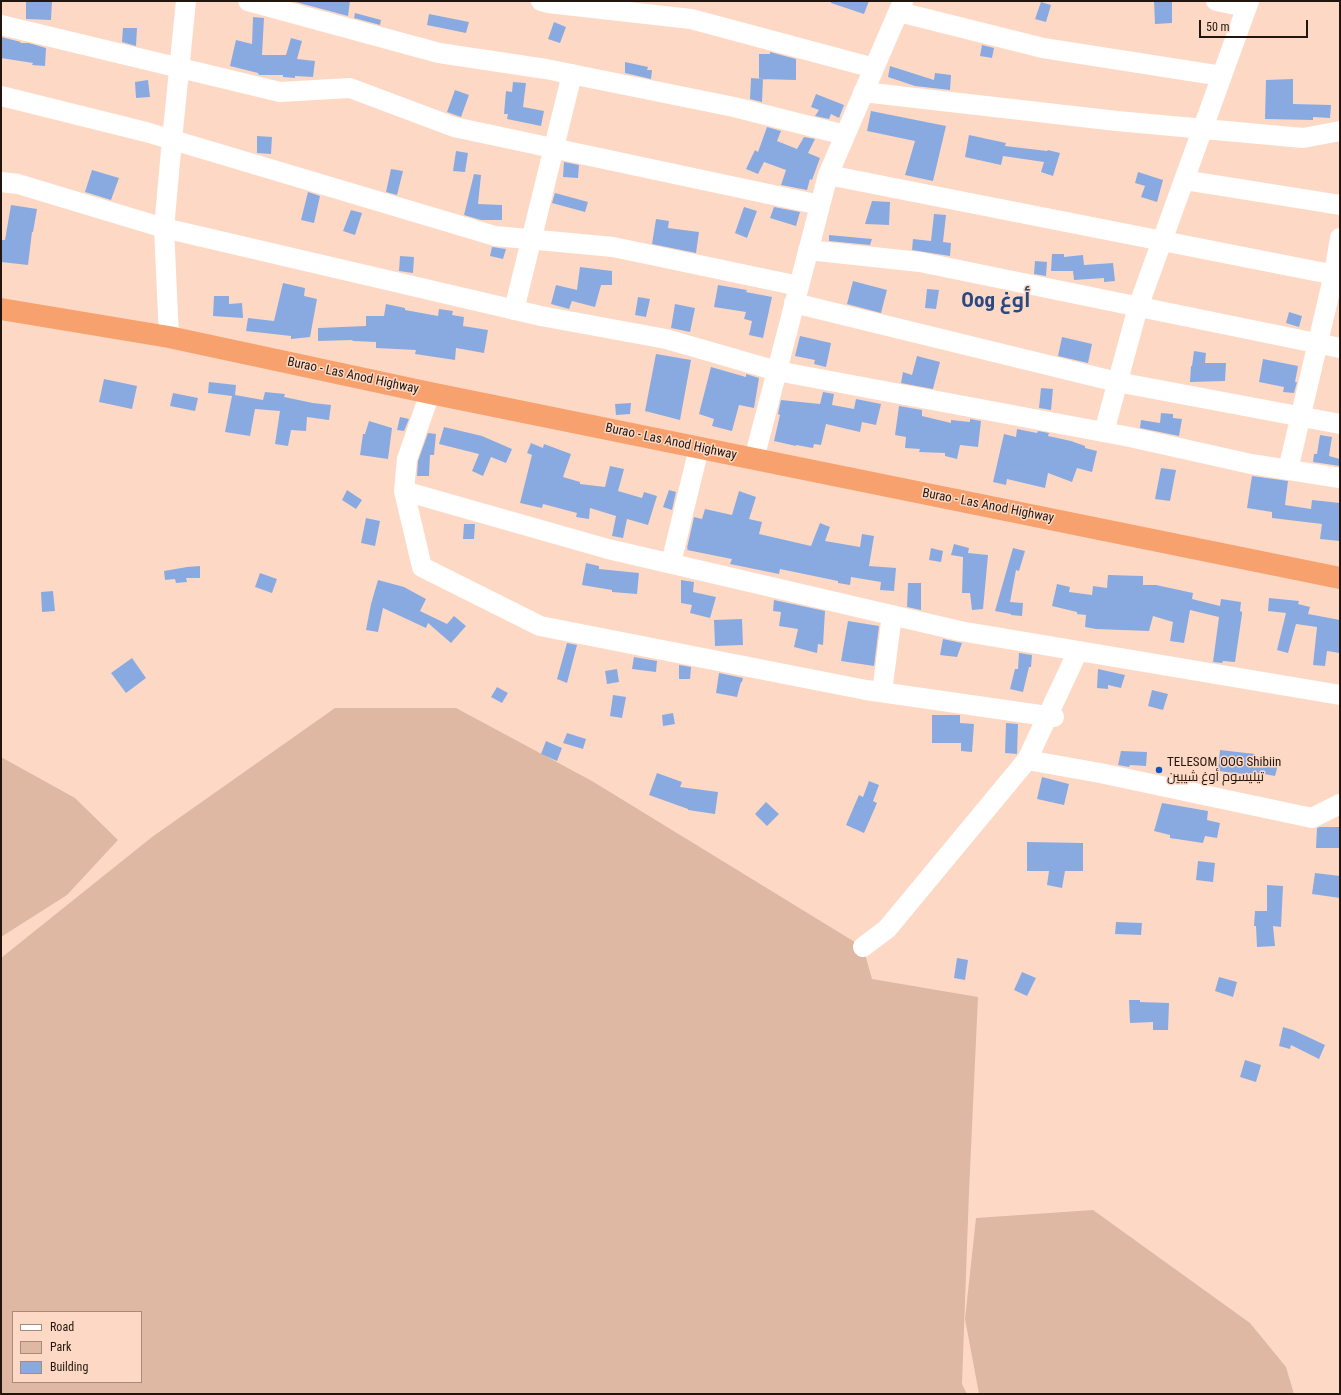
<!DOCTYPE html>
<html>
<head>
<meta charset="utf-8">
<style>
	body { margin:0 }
	#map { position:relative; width:1341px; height:1395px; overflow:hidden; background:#fdd9c5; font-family:"Roboto Condensed",sans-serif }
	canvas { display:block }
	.frame { position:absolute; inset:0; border:2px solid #21150d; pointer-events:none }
	.legend { position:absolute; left:12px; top:1311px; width:130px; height:72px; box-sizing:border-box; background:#fdd9c5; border:1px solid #a58b7b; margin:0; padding:5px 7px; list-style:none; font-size:12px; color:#21150d }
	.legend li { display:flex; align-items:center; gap:8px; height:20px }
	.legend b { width:20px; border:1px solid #a58b7b }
	.scale { position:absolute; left:1199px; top:20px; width:109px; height:18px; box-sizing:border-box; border:2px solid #21150d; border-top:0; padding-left:5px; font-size:12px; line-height:14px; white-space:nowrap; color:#21150d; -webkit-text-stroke:3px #fdd9c5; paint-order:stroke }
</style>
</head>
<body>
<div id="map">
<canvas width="1341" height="1395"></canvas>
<div class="frame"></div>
<ul class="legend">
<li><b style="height:5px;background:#fff"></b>Road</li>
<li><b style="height:11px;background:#deb8a2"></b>Park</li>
<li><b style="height:11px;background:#89aae1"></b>Building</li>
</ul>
<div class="scale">50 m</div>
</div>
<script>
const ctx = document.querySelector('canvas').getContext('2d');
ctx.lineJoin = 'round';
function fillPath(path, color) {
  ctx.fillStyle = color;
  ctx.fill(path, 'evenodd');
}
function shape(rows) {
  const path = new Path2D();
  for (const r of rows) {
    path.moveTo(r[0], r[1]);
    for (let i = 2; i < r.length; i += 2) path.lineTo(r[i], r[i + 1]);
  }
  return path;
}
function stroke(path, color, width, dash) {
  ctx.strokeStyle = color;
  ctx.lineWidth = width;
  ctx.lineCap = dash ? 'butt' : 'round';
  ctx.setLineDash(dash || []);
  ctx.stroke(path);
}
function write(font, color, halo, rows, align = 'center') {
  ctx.font = font + ' "Roboto Condensed",Cairo,sans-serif';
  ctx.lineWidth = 3;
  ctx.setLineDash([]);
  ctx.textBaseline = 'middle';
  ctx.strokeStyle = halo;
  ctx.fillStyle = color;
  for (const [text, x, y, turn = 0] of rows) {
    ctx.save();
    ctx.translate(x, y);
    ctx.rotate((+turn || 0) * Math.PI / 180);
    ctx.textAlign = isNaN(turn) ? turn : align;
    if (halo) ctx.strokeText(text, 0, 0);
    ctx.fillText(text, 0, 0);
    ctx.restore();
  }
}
const green = shape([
	[335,708,456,708,592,781,863,947,872,979,978,997,969,1192,962,1384,967,1394,1,1394,1,958,152,837],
	[13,1312,141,1312,141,1382,13,1382],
	[1,757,75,798,118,840,67,895,1,937],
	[1093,1210,1250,1323,1286,1367,1294,1394,979,1394,965,1319,976,1218]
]);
const building = shape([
	[26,1,52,1,51,20,26,19],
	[292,1,350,1,348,16],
	[831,1,869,1,864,14,831,3],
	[1154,1,1172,1,1172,23,1155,24],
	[1041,2,1051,5,1046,22,1035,19],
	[355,13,381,20,380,25,354,18],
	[429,14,469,22,466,33,427,25],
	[253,17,264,18,262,55,286,55,291,38,302,41,297,59,315,61,313,77,295,76,295,78,283,77,283,75,259,75,258,73,230,66,236,40,252,44],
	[554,22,566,27,560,43,548,39],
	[123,28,137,28,136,46,122,42],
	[1,37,21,42,20,43,29,43,46,48,45,66,32,65,33,63,1,58],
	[982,45,994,48,992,58,980,56],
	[770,52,796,59,796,80,759,79,759,54,770,54],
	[625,62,648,67,647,70,652,70,651,79,625,73],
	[890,66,934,80,935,73,951,75,950,90,915,86,888,77],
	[751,78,763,79,762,102,750,99],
	[1293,79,1293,104,1331,105,1330,118,1313,117,1313,120,1265,119,1266,80],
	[148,80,150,97,136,98,135,82],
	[513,82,526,83,523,107,544,111,541,126,507,119,508,114,504,114,506,91,512,92],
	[455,90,469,95,461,117,447,112],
	[816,94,844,105,839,118,831,114,829,119,815,116,819,110,811,107],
	[871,111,946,126,933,181,905,175,915,141,867,131],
	[767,127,781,131,777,141,797,149,804,137,815,139,808,153,820,158,812,180,810,179,807,190,781,185,786,170,764,162,758,174,746,169,755,150,758,152],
	[969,135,1006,143,1005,146,1047,151,1048,150,1060,153,1053,176,1041,172,1044,162,1003,156,1001,165,965,157],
	[257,136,272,137,271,154,257,153],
	[456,151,468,153,465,172,453,171],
	[564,162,579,165,578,178,563,177],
	[391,169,403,171,397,195,386,192],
	[92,170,119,178,111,200,85,192],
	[1138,172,1163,180,1157,202,1141,197,1145,186,1135,183],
	[474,174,481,175,478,204,502,205,502,220,481,220,464,215],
	[308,192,320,196,314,223,301,220],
	[555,193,588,202,585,212,552,203],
	[872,201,890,202,889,225,865,224],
	[11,205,37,209,33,232,32,232,28,265,1,262,1,240,5,240],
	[744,207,757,211,747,238,735,233],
	[774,207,800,212,796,226,770,218],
	[351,210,362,213,355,235,343,231],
	[934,214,946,215,943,242,951,243,950,256,912,250,913,239,931,241],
	[656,219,669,221,668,228,699,232,696,253,652,244],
	[829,235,872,239,870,245,829,241],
	[492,247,506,249,503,259,490,256],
	[1052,254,1064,254,1064,257,1083,255,1084,265,1113,263,1115,281,1104,282,1104,278,1074,280,1073,271,1051,271],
	[400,256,414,257,413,273,399,271],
	[1035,261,1047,262,1046,276,1034,274],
	[580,267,612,271,612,285,601,285,595,307,572,301,569,309,551,304,556,285,577,290],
	[853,281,887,290,881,313,847,304],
	[283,283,305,288,304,296,317,299,310,337,291,339,291,336,246,331,248,318,274,321],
	[718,285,747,290,746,292,772,297,763,338,749,335,752,321,744,319,746,312,714,307],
	[927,289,939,290,936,309,925,308],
	[214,296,229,296,229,304,242,303,243,318,213,316],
	[638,297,650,299,646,317,635,315],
	[386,304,405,308,405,310,438,316,439,309,453,311,452,315,464,317,463,326,488,330,484,353,456,348,455,360,415,354,416,350,376,348,376,342,352,341,353,340,318,341,318,328,366,326,366,316,384,316],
	[675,304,695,308,690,332,671,328],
	[1289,312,1302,316,1299,327,1286,323],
	[800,336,831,343,826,367,814,364,815,360,795,356],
	[1062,337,1092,344,1088,363,1058,356],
	[1194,351,1206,353,1205,363,1226,363,1225,381,1190,382,1191,366,1192,366],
	[656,354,691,360,680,420,645,411],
	[917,356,940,362,933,389,901,383,903,372,912,375],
	[1263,359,1298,366,1295,382,1297,382,1294,393,1283,392,1284,387,1259,382],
	[711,367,746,377,746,374,759,378,754,408,739,405,732,431,712,426,714,419,699,414],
	[104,379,137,386,132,409,99,402],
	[209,382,236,385,235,395,263,400,265,392,285,394,284,397,313,403,331,405,329,420,307,417,306,431,291,430,288,446,275,444,280,411,255,409,250,436,225,432,232,396,208,393],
	[1041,388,1053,389,1051,410,1039,408],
	[823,392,834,394,832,405,854,409,856,399,881,404,876,425,862,422,860,432,826,424,821,445,814,444,813,448,796,445,796,446,774,441,780,415,778,414,781,400,820,404],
	[173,393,198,398,195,411,170,406],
	[631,403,630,414,616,415,615,404],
	[899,406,922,410,922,416,951,423,951,420,970,422,970,419,981,421,978,447,960,445,957,459,945,456,945,453,919,452,920,449,905,448,906,437,895,435],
	[1161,413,1173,414,1173,418,1182,419,1179,436,1140,428,1141,420,1160,423],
	[400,417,409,419,404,431,397,430],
	[369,421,392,428,388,459,360,455,363,434,365,434],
	[444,427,482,436,512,449,506,463,491,457,483,476,472,471,479,454,439,444],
	[1017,429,1037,433,1038,431,1049,433,1048,436,1071,441,1085,446,1085,448,1097,451,1092,472,1077,468,1072,482,1048,473,1045,488,1007,479,1006,485,993,482,1004,434,1016,437],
	[428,433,436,434,434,455,430,455,429,476,417,476,418,461],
	[1320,435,1332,437,1329,456,1340,459,1340,466,1313,462,1314,454,1317,454],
	[531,443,543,448,544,444,571,454,563,477,580,482,580,484,605,487,610,466,624,469,618,491,642,498,644,492,657,496,648,525,627,519,623,538,612,536,616,516,590,508,589,519,576,517,577,513,543,504,542,508,520,503,532,455,527,453],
	[1161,468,1176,470,1170,501,1155,499],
	[1252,476,1288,481,1285,505,1311,509,1312,500,1340,503,1340,541,1320,539,1322,524,1272,518,1272,512,1247,508],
	[347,490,362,500,356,509,342,500],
	[669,490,676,492,672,510,663,507],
	[739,491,756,497,749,519,762,522,759,534,811,546,820,523,830,527,825,541,860,547,862,534,874,536,869,566,896,568,894,591,880,590,881,582,851,577,850,585,838,583,838,581,780,569,779,574,730,564,732,559,687,550,688,548,687,548,694,517,702,519,705,509,732,515],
	[366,518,380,521,375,546,361,543],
	[464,524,475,524,474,539,463,539],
	[954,544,969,548,968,553,988,555,983,609,972,610,970,593,962,593,963,557,951,555],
	[931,548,943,551,941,562,929,560],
	[1013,548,1025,551,1019,571,1016,570,1010,602,1023,603,1022,616,1011,615,1011,614,995,611],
	[586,563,599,566,599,569,639,573,637,594,612,592,612,590,582,585],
	[200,566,200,578,186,578,187,582,176,583,175,579,165,580,164,571,187,567],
	[260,573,277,579,272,593,255,587],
	[1108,575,1143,576,1143,585,1156,585,1193,593,1192,599,1220,606,1221,599,1241,602,1240,611,1242,612,1242,614,1235,662,1223,661,1222,663,1213,662,1219,617,1190,610,1184,643,1170,641,1173,622,1153,616,1149,631,1096,629,1085,627,1086,615,1077,614,1077,612,1052,606,1057,584,1070,587,1069,592,1092,595,1093,586,1107,588],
	[378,580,404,587,426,599,420,611,447,624,454,616,466,626,451,643,428,623,426,628,383,608,378,632,366,630,371,604],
	[681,580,694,582,693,592,716,597,710,618,690,613,692,605,681,603],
	[908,583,921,583,921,610,907,607],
	[53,591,55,611,42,612,41,592],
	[1269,598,1299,601,1298,604,1310,607,1308,614,1340,620,1340,653,1327,651,1325,666,1313,665,1317,627,1296,624,1288,653,1277,650,1286,613,1268,611],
	[774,600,825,611,823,645,818,644,817,653,794,647,798,629,779,626,781,612,773,611],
	[742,619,743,645,715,646,714,620],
	[848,621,879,626,874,666,841,661],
	[943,639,962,643,957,657,940,655],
	[567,643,577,645,567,683,557,679],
	[1019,653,1032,655,1031,667,1029,667,1023,692,1010,689,1015,669,1018,669],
	[634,657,657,661,656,672,632,669],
	[132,658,146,678,126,693,111,673],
	[679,665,691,667,690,679,679,679],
	[617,669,619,682,607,684,605,671],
	[1098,669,1125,675,1121,688,1108,685,1108,689,1097,688],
	[719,673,743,678,742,682,741,682,737,697,716,693],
	[497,687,508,693,502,703,491,697],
	[1152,690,1168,694,1163,710,1148,706],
	[613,695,626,697,622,718,610,716],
	[673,713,675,724,663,726,662,715],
	[932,715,960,715,960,723,974,724,972,752,961,751,961,743,932,743],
	[1006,723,1018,724,1017,754,1005,753],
	[567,733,586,739,583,749,563,743],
	[546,741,562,748,557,761,541,754],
	[1220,750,1255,754,1254,761,1278,765,1275,776,1253,772,1252,775,1218,771],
	[1121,751,1147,752,1146,766,1130,765,1129,767,1118,765],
	[657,773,682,782,680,787,718,792,715,814,688,810,688,809,649,795],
	[1042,777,1069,784,1064,805,1037,799],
	[869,781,879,785,873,801,877,803,864,833,846,825,859,795,863,797],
	[766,802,779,814,767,826,755,814],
	[1162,803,1208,811,1207,820,1220,823,1217,838,1205,836,1203,843,1170,838,1170,835,1154,831],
	[1320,827,1340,827,1340,848,1316,848,1317,828],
	[1027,842,1083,843,1083,871,1065,871,1062,888,1047,885,1049,871,1027,871],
	[1198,861,1215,863,1213,882,1196,880],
	[1315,873,1340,876,1340,898,1312,894],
	[1267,885,1283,886,1281,927,1273,926,1275,946,1257,947,1256,926,1254,926,1255,911,1267,911],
	[1116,922,1142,923,1141,935,1115,934],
	[957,958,968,960,965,980,954,978],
	[1022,972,1036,978,1027,996,1014,990],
	[1219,977,1237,982,1233,997,1215,991],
	[1129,1000,1140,1000,1140,1002,1169,1003,1168,1030,1153,1030,1153,1022,1130,1023],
	[1283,1027,1293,1030,1325,1045,1319,1059,1291,1045,1290,1049,1279,1046],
	[1245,1060,1261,1065,1256,1082,1240,1077]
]);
const minor = shape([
	[248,1,439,53,546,69,734,107,845,135],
	[541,1,548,3,691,19,874,68],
	[1216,1,1247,7],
	[899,12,1043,48,1222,76],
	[1,25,280,92,350,88,454,127,820,205],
	[863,92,1117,121,1303,138,1340,131],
	[1,96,146,132,495,236,613,247,799,286],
	[828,175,1340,276],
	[1184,180,1340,205],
	[1,182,18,184,164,228,541,316,666,339,777,371,1130,437,1251,464,1340,478],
	[808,250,920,262,1340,348],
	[794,303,1117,382,1340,424],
	[514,310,572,74],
	[169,337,164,228,172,140,186,1],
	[430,393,407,459,404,491,608,549,960,631,1340,695],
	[1104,432,1138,307,1249,1],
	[754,459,828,175,903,1],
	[1288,470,1334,274,1340,238],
	[404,491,422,567,540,626,866,690,1054,717],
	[671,563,699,448],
	[882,692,892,615],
	[1027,760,1100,773,1312,818,1340,804],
	[863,947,887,929,1027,760,1078,651]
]);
const highway = shape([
	[1,309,169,337,430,393,1340,578]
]);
const markers = [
	[1159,770,4,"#1355c0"]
];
const streetNames = [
	["Burao - Las Anod Highway",353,376,12],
	["Burao - Las Anod Highway",671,442,12],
	["Burao - Las Anod Highway",988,506,11]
];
const poiNames = [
	["TELESOM OOG Shibiin",1167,763],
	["تيليسوم أوغ شيبين",1167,778]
];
const townNames = [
	["Oog أوغ",996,302]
];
fillPath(green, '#deb8a2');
fillPath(building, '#89aae1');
stroke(minor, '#fff', 20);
stroke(highway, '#f7a26e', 22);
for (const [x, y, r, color] of markers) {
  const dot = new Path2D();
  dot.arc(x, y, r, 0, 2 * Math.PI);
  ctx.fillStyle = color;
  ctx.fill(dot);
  stroke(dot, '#fdd9c5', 1.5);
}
write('13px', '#21150d', '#fdd9c5', streetNames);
write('13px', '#21150d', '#fdd9c5', poiNames, 'left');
write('bold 21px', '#294980', '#fdd9c5', townNames);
</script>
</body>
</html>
